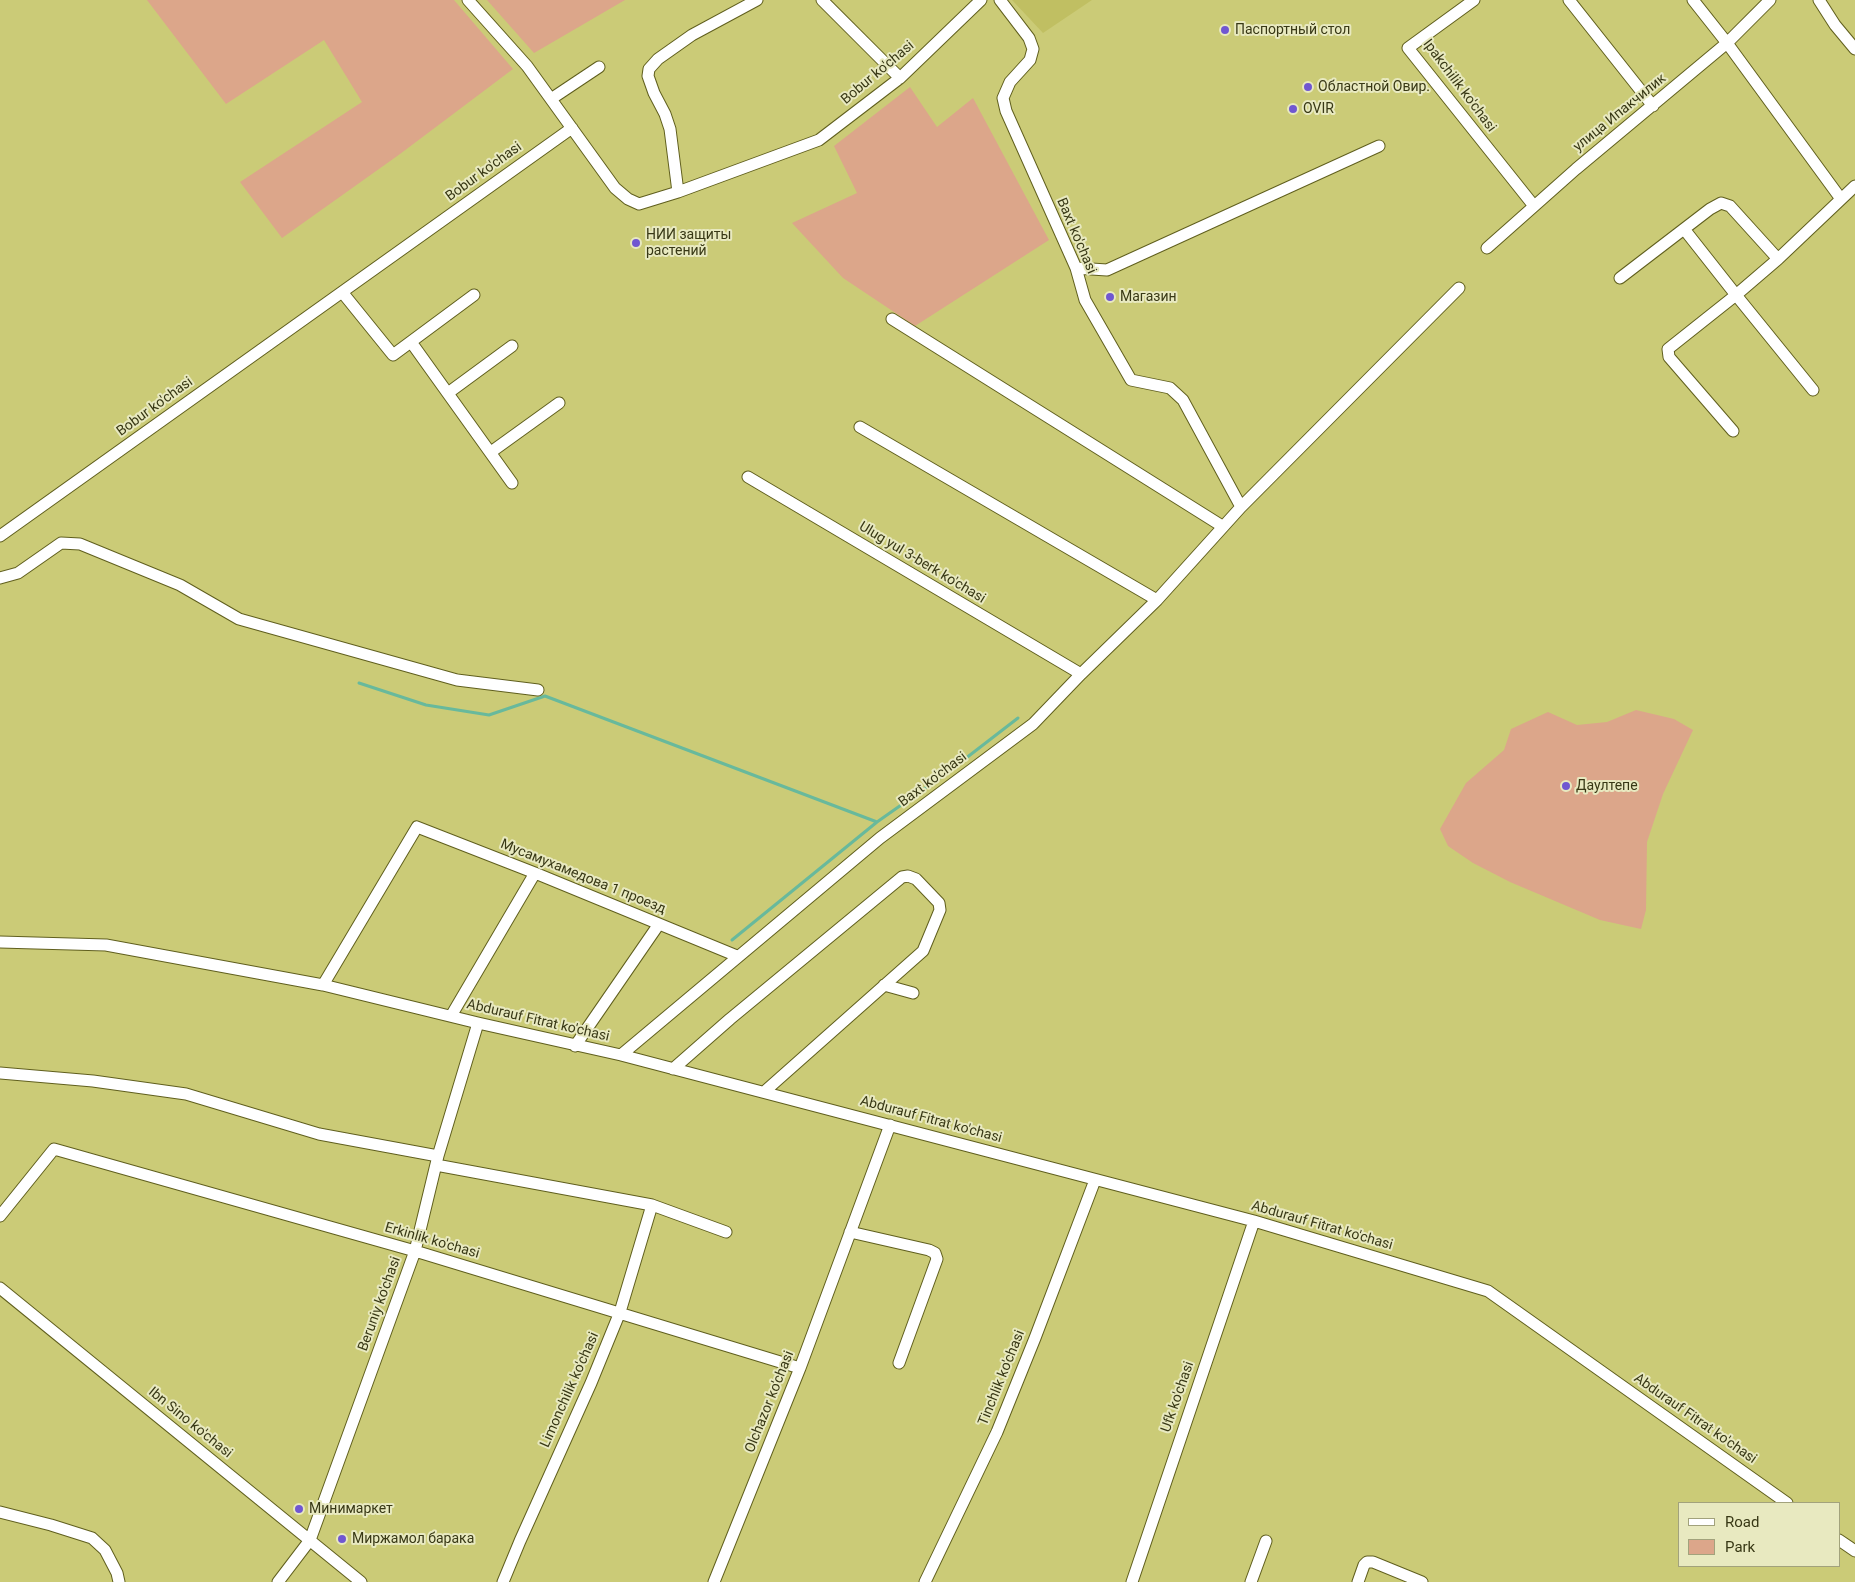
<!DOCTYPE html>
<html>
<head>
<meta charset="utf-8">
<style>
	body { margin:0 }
	#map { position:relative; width:1855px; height:1582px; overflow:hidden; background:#cbcb77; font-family:Roboto,sans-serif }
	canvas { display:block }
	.legend { position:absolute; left:1678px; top:1502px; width:162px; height:65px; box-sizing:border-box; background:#e8e9c0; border:1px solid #a2a27c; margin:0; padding:6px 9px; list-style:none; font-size:15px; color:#383815 }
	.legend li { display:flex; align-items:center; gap:10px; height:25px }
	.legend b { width:25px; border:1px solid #a2a27c }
</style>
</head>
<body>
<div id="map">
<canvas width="1855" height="1582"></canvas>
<ul class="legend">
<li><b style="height:6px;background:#fff"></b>Road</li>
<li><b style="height:14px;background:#dca68a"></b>Park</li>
</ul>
</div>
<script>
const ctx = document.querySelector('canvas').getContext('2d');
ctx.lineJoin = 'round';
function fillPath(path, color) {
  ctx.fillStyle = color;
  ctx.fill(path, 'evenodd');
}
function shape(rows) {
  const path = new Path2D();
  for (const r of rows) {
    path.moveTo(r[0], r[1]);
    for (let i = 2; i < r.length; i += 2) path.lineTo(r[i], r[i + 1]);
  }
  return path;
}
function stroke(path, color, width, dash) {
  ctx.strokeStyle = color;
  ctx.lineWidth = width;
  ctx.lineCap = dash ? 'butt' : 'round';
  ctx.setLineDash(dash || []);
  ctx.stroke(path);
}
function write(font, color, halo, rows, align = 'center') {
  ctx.font = font + ' Roboto,sans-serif';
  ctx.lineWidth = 4;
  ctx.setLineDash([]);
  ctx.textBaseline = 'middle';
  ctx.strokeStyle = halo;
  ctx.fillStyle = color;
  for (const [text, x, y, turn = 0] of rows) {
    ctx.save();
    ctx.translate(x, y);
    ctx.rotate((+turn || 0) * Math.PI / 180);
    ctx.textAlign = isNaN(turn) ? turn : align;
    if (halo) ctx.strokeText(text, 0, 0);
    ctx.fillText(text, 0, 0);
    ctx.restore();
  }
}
const built = shape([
	[1012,0,1092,0,1043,33]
]);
const green = shape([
	[147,0,454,0,513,69,400,154,282,238,240,182,362,102,324,40,226,104],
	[487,0,625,0,534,53],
	[910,87,937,127,973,98,1049,240,915,326,843,278,792,223,857,193,834,146],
	[1636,710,1674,719,1693,730,1663,794,1647,842,1646,910,1641,929,1600,920,1510,882,1473,863,1448,846,1440,829,1466,783,1504,750,1511,729,1548,712,1577,725,1607,722]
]);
const stream = shape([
	[359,683,426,705,489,715,545,696,877,822],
	[732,940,877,822,948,772,1018,718]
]);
const minor = shape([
	[468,0,527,66,615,188,628,199,639,204,678,192,819,140,900,78,981,0],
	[822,0,900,78],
	[1000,0,1029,38,1033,49,1030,60,1010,82,1003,98,1006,111,1076,268,1085,300,1131,380,1170,388,1183,400,1241,507],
	[1474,0,1408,48,1534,206],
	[1569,0,1653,106],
	[1693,0,1727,43,1841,199],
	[1819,0,1835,25,1855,49],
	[551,99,599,67],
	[678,192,670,129,665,114,654,93,648,76,649,69,658,59,692,35,757,0],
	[1684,229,1736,295,1668,349,1669,357,1733,431],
	[1487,248,1576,169,1727,43,1770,0],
	[1778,259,1736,295,1813,390],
	[1076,268,1107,270,1379,146],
	[1620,278,1710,209,1721,203,1730,206,1778,259,1855,186],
	[342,292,393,355,474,295],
	[892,319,1222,526],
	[411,342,512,483],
	[448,393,512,346],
	[860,427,1157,600],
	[491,452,559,403],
	[748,477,1081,674],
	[0,536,572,128],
	[0,578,18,573,61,543,80,544,180,585,239,619,457,680,538,690],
	[0,942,106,945,323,985,478,1023,621,1055,1254,1221,1488,1291,1787,1503],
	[323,985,417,827,535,873,737,956],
	[884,985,913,993],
	[451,1016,535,873],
	[575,1046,659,924],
	[621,1055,880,838,1033,724,1081,674,1157,600,1241,507,1459,288],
	[673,1069,730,1019,902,877,908,876,916,879,939,903,940,910,923,951,764,1092],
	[0,1073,93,1081,186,1094,319,1134,438,1156],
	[436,1165,652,1205,726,1232],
	[0,1216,54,1149,415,1251,800,1368],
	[850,1232,929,1250,935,1253,937,1259,899,1363],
	[0,1288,361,1582],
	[0,1512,51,1525,92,1538,105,1550,117,1573,119,1582],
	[1839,1540,1855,1551],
	[278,1582,310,1540,415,1251,438,1156,478,1023],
	[503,1582,520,1541,591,1383,620,1312,652,1205],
	[714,1582,800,1368,890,1125],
	[925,1582,997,1432,1035,1338,1095,1180],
	[1132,1582,1254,1221],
	[1251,1582,1266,1541],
	[1358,1582,1364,1565,1367,1562,1373,1562,1422,1582]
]);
const markers = [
	[1225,30,5,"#7057d1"],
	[1308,87,5,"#7057d1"],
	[1293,109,5,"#7057d1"],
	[636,243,5,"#7057d1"],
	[1110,297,5,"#7057d1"],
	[1566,786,5,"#7057d1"],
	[299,1509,5,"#7057d1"],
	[342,1539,5,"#7057d1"]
];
const poiNames = [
	["Паспортный стол",1235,30],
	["Областной Овир.",1318,87],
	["OVIR",1303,109],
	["НИИ защиты",646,235],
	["растений",646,251],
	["Магазин",1120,297],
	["Даултепе",1576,786],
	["Минимаркет",309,1509],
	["Миржамол барака",352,1539]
];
const streetNames = [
	["Bobur ko'chasi",878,73,-40],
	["Ipakchilik ko'chasi",1459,86,53],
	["улица Ипакчилик",1620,113,-39],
	["Bobur ko'chasi",484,172,-36],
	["Baxt ko'chasi",1076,236,67],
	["Bobur ko'chasi",155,407,-36],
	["Ulug yul 3-berk ko'chasi",922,563,31],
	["Baxt ko'chasi",933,780,-37],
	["Мусамухамедова 1 проезд",583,877,22],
	["Abdurauf Fitrat ko'chasi",538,1021,13],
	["Abdurauf Fitrat ko'chasi",931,1120,15],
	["Abdurauf Fitrat ko'chasi",1322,1226,16],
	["Erkinlik ko'chasi",432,1241,16],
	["Beruniy ko'chasi",380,1304,-70],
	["Tinchlik ko'chasi",1002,1378,-68],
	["Limonchilik ko'chasi",570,1390,-66],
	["Ufk ko'chasi",1178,1397,-71],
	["Olchazor ko'chasi",770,1402,-68],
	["Abdurauf Fitrat ko'chasi",1695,1419,35],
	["Ibn Sino ko'chasi",190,1423,39]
];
fillPath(built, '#c0bf62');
fillPath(green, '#dca68a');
stroke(stream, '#68b99c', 3);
stroke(minor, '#605f1e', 13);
stroke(minor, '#fff', 11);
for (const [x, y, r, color] of markers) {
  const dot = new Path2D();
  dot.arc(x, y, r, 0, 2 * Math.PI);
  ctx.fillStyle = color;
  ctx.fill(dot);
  stroke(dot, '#e8e9c0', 2);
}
write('14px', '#383815', '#e8e9c0', poiNames, 'left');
write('14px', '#383815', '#e8e9c0', streetNames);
</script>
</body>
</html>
